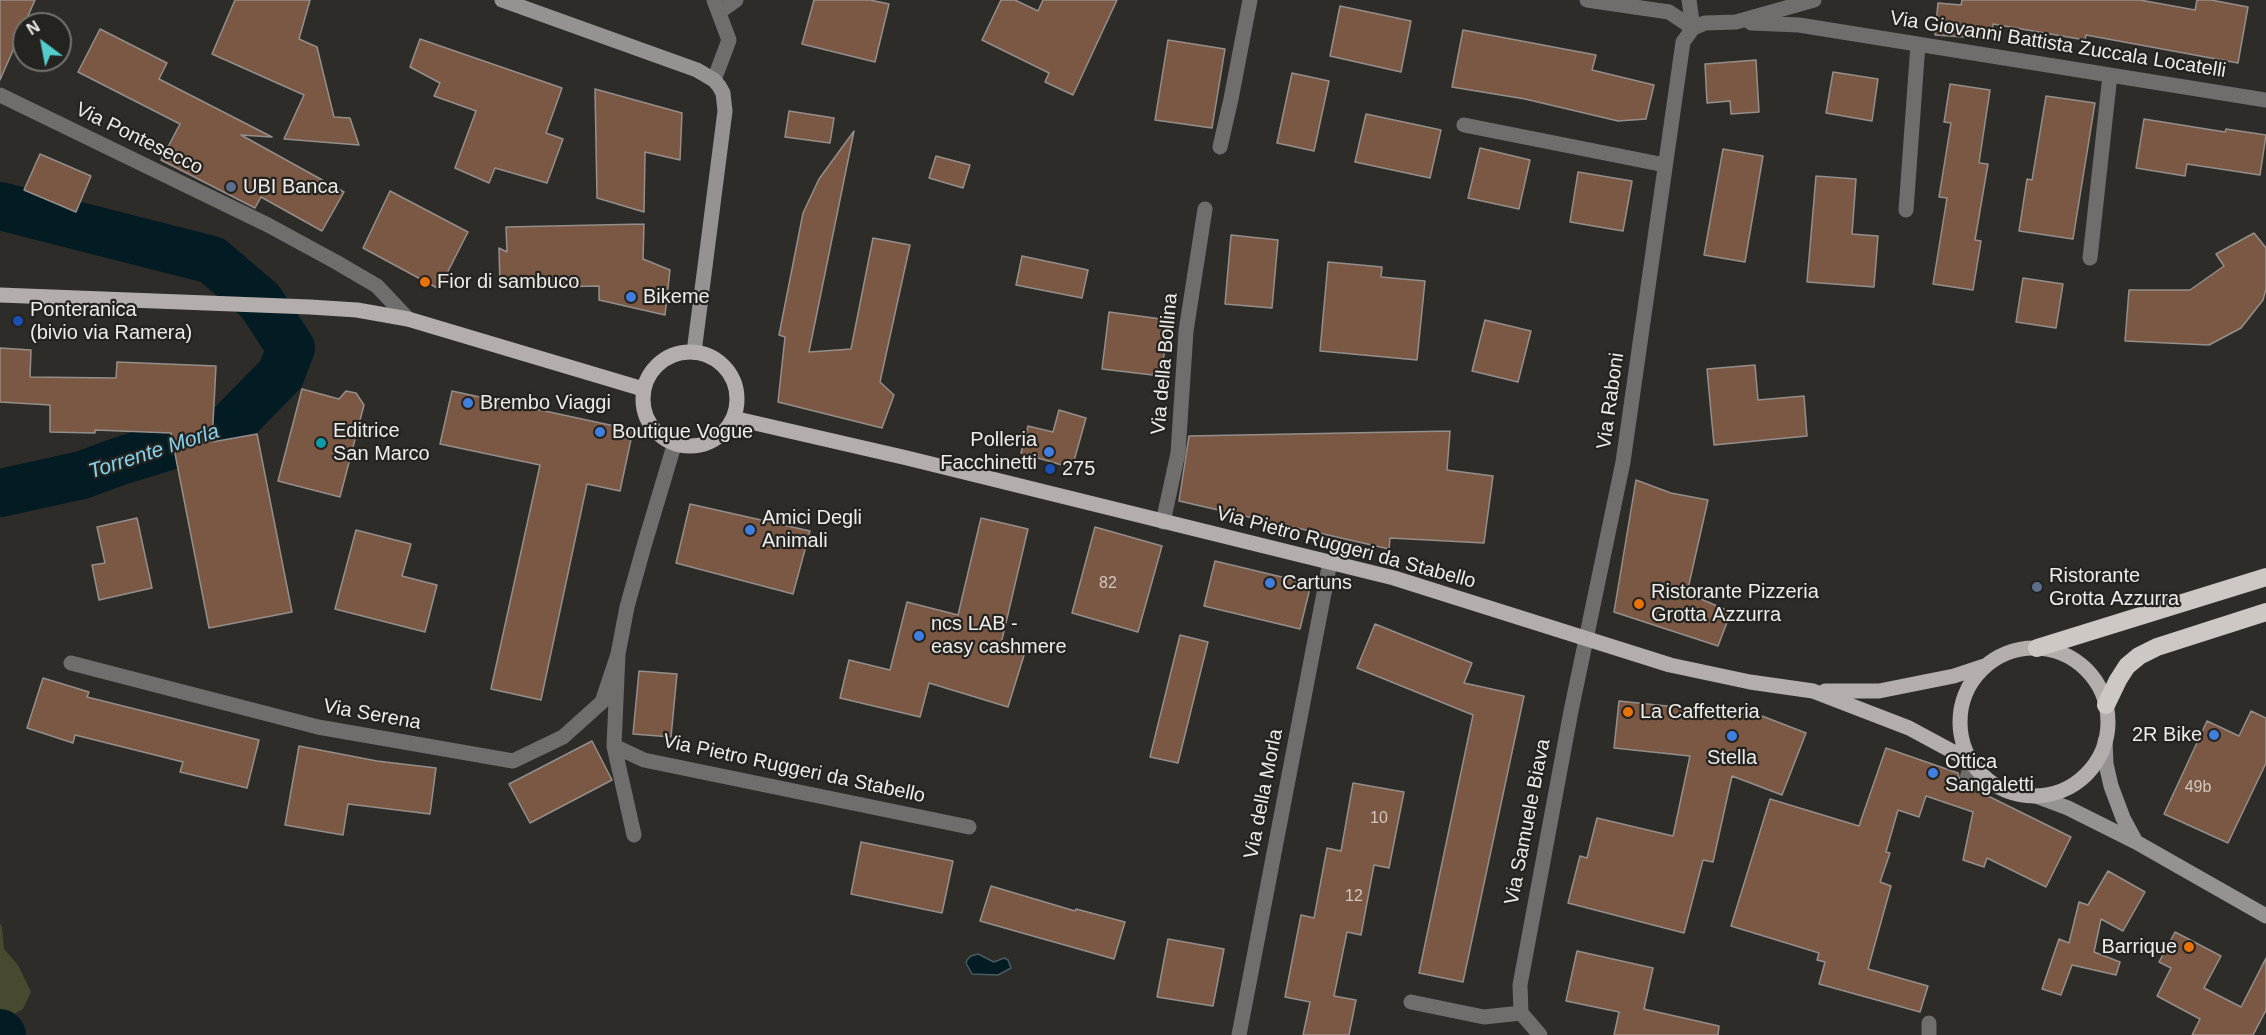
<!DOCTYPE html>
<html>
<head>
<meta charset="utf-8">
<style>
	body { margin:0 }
	#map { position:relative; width:2266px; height:1035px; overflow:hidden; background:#2e2c28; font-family:Helvetica,sans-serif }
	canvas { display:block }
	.north { position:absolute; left:12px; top:12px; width:60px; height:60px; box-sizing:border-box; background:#25231f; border:2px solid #757370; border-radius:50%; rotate:328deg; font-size:16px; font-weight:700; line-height:24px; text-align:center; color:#eeecea }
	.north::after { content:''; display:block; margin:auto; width:21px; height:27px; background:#52cdcc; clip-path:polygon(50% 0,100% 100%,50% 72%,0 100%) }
</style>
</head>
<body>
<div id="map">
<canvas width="2266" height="1035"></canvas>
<div class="north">N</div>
</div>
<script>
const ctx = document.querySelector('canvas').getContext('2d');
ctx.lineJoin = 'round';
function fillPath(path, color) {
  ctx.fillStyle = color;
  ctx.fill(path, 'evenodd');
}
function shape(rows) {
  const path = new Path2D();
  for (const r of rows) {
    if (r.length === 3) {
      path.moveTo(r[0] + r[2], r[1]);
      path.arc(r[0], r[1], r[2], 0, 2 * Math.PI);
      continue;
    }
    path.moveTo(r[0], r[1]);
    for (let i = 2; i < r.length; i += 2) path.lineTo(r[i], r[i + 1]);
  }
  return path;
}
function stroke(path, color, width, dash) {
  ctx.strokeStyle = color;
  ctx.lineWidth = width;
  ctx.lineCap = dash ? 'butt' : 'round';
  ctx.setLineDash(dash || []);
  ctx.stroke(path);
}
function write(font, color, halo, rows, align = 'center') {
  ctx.font = font + ' Helvetica,sans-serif';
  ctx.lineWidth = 4.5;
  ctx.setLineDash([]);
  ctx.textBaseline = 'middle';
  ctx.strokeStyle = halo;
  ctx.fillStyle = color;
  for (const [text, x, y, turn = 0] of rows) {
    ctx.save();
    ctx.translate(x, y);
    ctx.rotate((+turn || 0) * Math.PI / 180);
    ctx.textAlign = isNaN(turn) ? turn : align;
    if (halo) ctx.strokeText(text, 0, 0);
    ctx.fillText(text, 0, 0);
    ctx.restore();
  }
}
const green = shape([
	[0,923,2,927,4,949,18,965,31,992,23,1009,11,1016,17,1035,0,1035]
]);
const water = shape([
	[978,954,994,962,1004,958,1008,960,1011,968,998,975,972,974,966,963,967,960,971,956,978,954]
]);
const river = shape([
	[0,206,212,260,260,301,291,348,281,374,228,428,120,461,82,475,0,493],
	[0,1033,2,1035]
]);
const building = shape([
	[0,0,35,0,0,80,0,0],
	[235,0,310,0,299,39,317,47,334,117,350,118,359,145,284,139,304,95,212,54,235,0],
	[814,0,870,0,889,4,875,62,802,44,814,0],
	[1001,0,1015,0,1038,11,1043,0,1117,0,1073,95,1045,82,1049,73,982,40,1001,0],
	[1962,0,2140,0,2195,10,2197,0,2211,0,2248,7,2238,63,2086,35,2085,40,1993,24,1992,39,1935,35,1938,3,1961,5,1962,0],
	[1340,6,1411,21,1401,72,1330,56,1340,6],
	[100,29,167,63,159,79,272,137,241,135,344,192,322,231,261,197,255,208,161,160,180,124,78,72,100,29],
	[1463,30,1596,55,1592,70,1654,85,1646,119,1618,121,1525,99,1452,87,1463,30],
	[420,39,562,88,546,133,563,139,547,183,495,168,489,183,455,168,476,111,434,96,440,83,410,67,420,39],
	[1168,40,1225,49,1212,128,1155,120,1168,40],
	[1756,60,1759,112,1731,114,1730,101,1707,103,1705,64,1756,60],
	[1833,72,1878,79,1872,121,1826,113,1833,72],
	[1292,73,1329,81,1314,151,1277,143,1292,73],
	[1950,84,1990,90,1979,163,1988,164,1975,240,1981,241,1973,290,1933,284,1947,198,1939,197,1951,123,1944,122,1950,84],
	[595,89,682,113,680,160,645,152,644,212,597,198,595,89],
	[2046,96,2095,103,2073,239,2019,231,2027,179,2032,180,2046,96],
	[789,111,834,118,830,143,785,137,789,111],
	[1366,114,1441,130,1430,178,1355,162,1366,114],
	[2144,119,2225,132,2226,129,2266,135,2260,175,2187,164,2185,176,2136,168,2144,119],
	[854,131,809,352,851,349,873,238,910,245,880,382,894,395,882,428,778,402,785,337,779,335,803,213,819,179,854,131],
	[1480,148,1530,160,1519,209,1468,198,1480,148],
	[1723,149,1763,156,1745,262,1704,255,1723,149],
	[40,154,91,176,76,212,24,190,40,154],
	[936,156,970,165,963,188,929,178,936,156],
	[1578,172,1632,181,1623,231,1570,222,1578,172],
	[1816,176,1856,179,1852,234,1878,236,1874,287,1807,282,1816,176],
	[390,191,468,232,439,289,363,248,390,191],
	[644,224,643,259,670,270,665,315,599,300,599,286,500,288,499,248,507,252,506,227,644,224],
	[2254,233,2266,248,2266,289,2263,300,2241,328,2209,345,2125,341,2129,290,2190,290,2224,266,2216,254,2254,233],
	[1231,235,1278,240,1272,308,1225,304,1231,235],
	[1022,256,1088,270,1082,298,1016,285,1022,256],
	[1328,262,1382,267,1381,277,1425,281,1417,360,1320,351,1328,262],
	[2023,278,2063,284,2056,328,2016,322,2023,278],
	[1109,312,1169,320,1161,376,1102,369,1109,312],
	[1485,320,1531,331,1518,382,1472,371,1485,320],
	[0,348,31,350,30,377,116,378,117,362,216,366,212,442,257,434,292,612,209,628,171,433,95,430,95,433,50,432,50,405,0,402,0,348],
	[1755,365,1758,400,1804,396,1807,436,1714,445,1707,369,1755,365],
	[302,389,339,399,346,391,356,393,364,405,340,497,278,481,302,389],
	[452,391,633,430,620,491,587,484,541,700,491,689,540,465,440,444,452,391],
	[1059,410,1086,418,1072,468,1021,453,1028,426,1053,432,1059,410],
	[1450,431,1447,470,1493,476,1484,543,1390,538,1389,549,1179,501,1189,436,1450,431],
	[1636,480,1671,493,1708,500,1687,593,1731,612,1718,646,1614,612,1636,480],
	[690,504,810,531,793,594,676,563,690,504],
	[137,518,152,588,99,600,92,565,105,563,97,527,137,518],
	[981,518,1028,529,1001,644,1025,652,1008,707,929,683,920,717,840,698,849,660,890,670,907,602,958,615,981,518],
	[1095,527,1162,546,1138,632,1072,613,1095,527],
	[356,530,411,544,402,576,437,585,425,632,335,609,356,530],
	[1215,561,1311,584,1300,629,1204,606,1215,561],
	[1375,624,1472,663,1464,683,1524,696,1463,982,1419,973,1473,715,1357,668,1375,624],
	[1180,635,1208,642,1178,763,1150,757,1180,635],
	[639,671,677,674,671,737,633,734,639,671],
	[43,678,89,692,87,697,259,740,247,788,180,772,183,762,75,735,73,743,27,728,43,678],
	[1619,701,1762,716,1806,733,1782,795,1732,776,1713,862,1703,860,1684,933,1568,903,1580,856,1587,858,1597,818,1673,836,1690,756,1614,748,1619,701],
	[2251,711,2266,718,2266,763,2228,843,2164,814,2207,721,2239,736,2251,711],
	[592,741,612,780,530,823,509,784,592,741],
	[299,746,377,761,436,768,430,814,348,804,343,835,285,825,299,746],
	[1886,748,1958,773,1960,781,1965,785,1972,783,1975,779,1983,782,1980,792,2071,837,2046,887,1987,858,1984,867,1963,860,1973,812,1926,796,1919,817,1898,810,1886,852,1890,853,1880,882,1891,886,1868,969,1928,986,1920,1012,1819,984,1825,962,1817,960,1819,953,1731,926,1770,799,1859,826,1886,748],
	[1353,783,1404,792,1389,868,1374,865,1361,935,1347,932,1334,996,1356,1000,1349,1035,1303,1035,1310,1002,1285,997,1301,915,1314,918,1327,848,1341,851,1353,783],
	[861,842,953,861,942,913,851,894,861,842],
	[2108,871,2145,892,2123,931,2101,919,2094,952,2120,962,2116,975,2072,965,2061,995,2042,989,2059,939,2069,943,2079,902,2088,905,2108,871],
	[991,886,1075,911,1076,909,1125,922,1114,959,980,921,991,886],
	[2175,932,2221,956,2204,988,2241,1007,2266,958,2266,1010,2253,1035,2192,1035,2200,1019,2157,996,2171,968,2159,962,2175,932],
	[1168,939,1224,949,1213,1006,1157,997,1168,939],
	[1577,951,1653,968,1644,1009,1719,1026,1718,1035,1614,1035,1619,1012,1566,1001,1577,951]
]);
const lane = shape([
	[1967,776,1972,762]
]);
const street = shape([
	[714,0,729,40,714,80],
	[1587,0,1669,12,1693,28],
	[1689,0,1693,28],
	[719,12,736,0],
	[1751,23,1799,25,2266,100],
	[0,95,268,225,336,262,377,286,408,319],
	[1464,125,1665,165],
	[1220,147,1231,99,1250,0],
	[1906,210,1918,44],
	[2090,258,2110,75],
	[1163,522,1178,453,1186,331,1205,209],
	[71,663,318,727,513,761,563,737,602,702,618,654],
	[614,746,644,760,969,827],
	[634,835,614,746,618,654,627,607,644,546,676,439],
	[1411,1002,1484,1017,1521,1013],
	[1239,1035,1330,562],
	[1540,1035,1521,1013,1520,985,1571,711,1623,462,1683,42,1693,28,1705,23,1736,22,1814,0],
	[1929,1035,1929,1023]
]);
const secondary = shape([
	[502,0,697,70,714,80,719,86,723,93,725,111,694,352],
	[2105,741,2106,764,2111,786,2123,818,2136,842],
	[2036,796,2068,808,2136,842,2266,916]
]);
const primary = shape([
	[0,295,310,307,357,310,408,319,643,389],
	[690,399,47],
	[733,418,907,458,1394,578,1670,665,1750,682,1813,691,1909,728,1972,762],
	[2034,722,74],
	[1825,691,1879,691,1954,676,1984,666]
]);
const highway = shape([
	[2037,648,2266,577],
	[2106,705,2118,680,2127,666,2139,656,2157,647,2266,612]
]);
const markers = [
	[231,187,6,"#5c6f8a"],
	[425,282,6,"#e8710a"],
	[631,297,6,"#3f7fe0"],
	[18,321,6,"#1a4fb4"],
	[468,403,6,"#3f7fe0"],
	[600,432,6,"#3f7fe0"],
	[321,443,6,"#0f9aa8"],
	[1049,452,6,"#3f7fe0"],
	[1050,469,6,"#1a4fb4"],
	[750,530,6,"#3f7fe0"],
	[1270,583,6,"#3f7fe0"],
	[2037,587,6,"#5c6f8a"],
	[1639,604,6,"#e8710a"],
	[919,636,6,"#3f7fe0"],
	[1628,712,6,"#e8710a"],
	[2214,735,6,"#3f7fe0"],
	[1732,736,6,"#3f7fe0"],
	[1933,773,6,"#3f7fe0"],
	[2189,947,6,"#e8710a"]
];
const numberNames = [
	["82",1108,584],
	["49b",2198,788],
	["10",1379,819],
	["12",1354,897]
];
const streetNames = [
	["Via Giovanni Battista Zuccala Locatelli",2058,45,9],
	["Via Pontesecco",139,139,26],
	["Via della Bollina",1165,364,-85],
	["Via Raboni",1611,401,-82],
	["Via Pietro Ruggeri da Stabello",1346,548,15],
	["Via Serena",372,715,10],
	["Via Pietro Ruggeri da Stabello",794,769,12],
	["Via della Morla",1264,794,-79],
	["Via Samuele Biava",1528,822,-79]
];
const poiNames = [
	["UBI Banca",243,187],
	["Fior di sambuco",437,282],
	["Bikeme",643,297],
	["Ponteranica",30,310],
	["(bivio via Ramera)",30,333],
	["Brembo Viaggi",480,403],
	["Editrice",333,431],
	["San Marco",333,454],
	["Boutique Vogue",612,432],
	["Polleria",1037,440,"right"],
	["Facchinetti",1037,463,"right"],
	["275",1062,469],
	["Amici Degli",762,518],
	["Animali",762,541],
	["Ristorante",2049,576],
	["Grotta Azzurra",2049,599],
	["Cartuns",1282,583],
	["Ristorante Pizzeria",1651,592],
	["Grotta Azzurra",1651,615],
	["ncs LAB -",931,624],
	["easy cashmere",931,647],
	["La Caffetteria",1640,712],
	["2R Bike",2202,735,"right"],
	["Stella",1732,758,"center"],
	["Ottica",1945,762],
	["Sangaletti",1945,785],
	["Barrique",2177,947,"right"]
];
const waterNames = [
	["Torrente Morla",154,452,-18]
];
fillPath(green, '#484a30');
fillPath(water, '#031b23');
stroke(water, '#4a5a5f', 1.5);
stroke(river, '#031b23', 48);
fillPath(building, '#7b5843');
stroke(building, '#948f8c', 1.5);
stroke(lane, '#706e6d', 14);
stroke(street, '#706e6d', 15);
stroke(secondary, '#969291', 15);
stroke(primary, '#b3aeac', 15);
stroke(highway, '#cec8c5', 18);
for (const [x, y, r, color] of markers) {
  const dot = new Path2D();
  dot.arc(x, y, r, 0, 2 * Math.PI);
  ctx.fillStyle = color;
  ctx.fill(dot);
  stroke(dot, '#25231f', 2);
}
write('16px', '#d1c7c0', null, numberNames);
write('20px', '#eeecea', '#25231f', streetNames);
write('20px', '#eeecea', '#25231f', poiNames, 'left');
write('italic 21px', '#85d4f0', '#25231f', waterNames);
</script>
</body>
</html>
